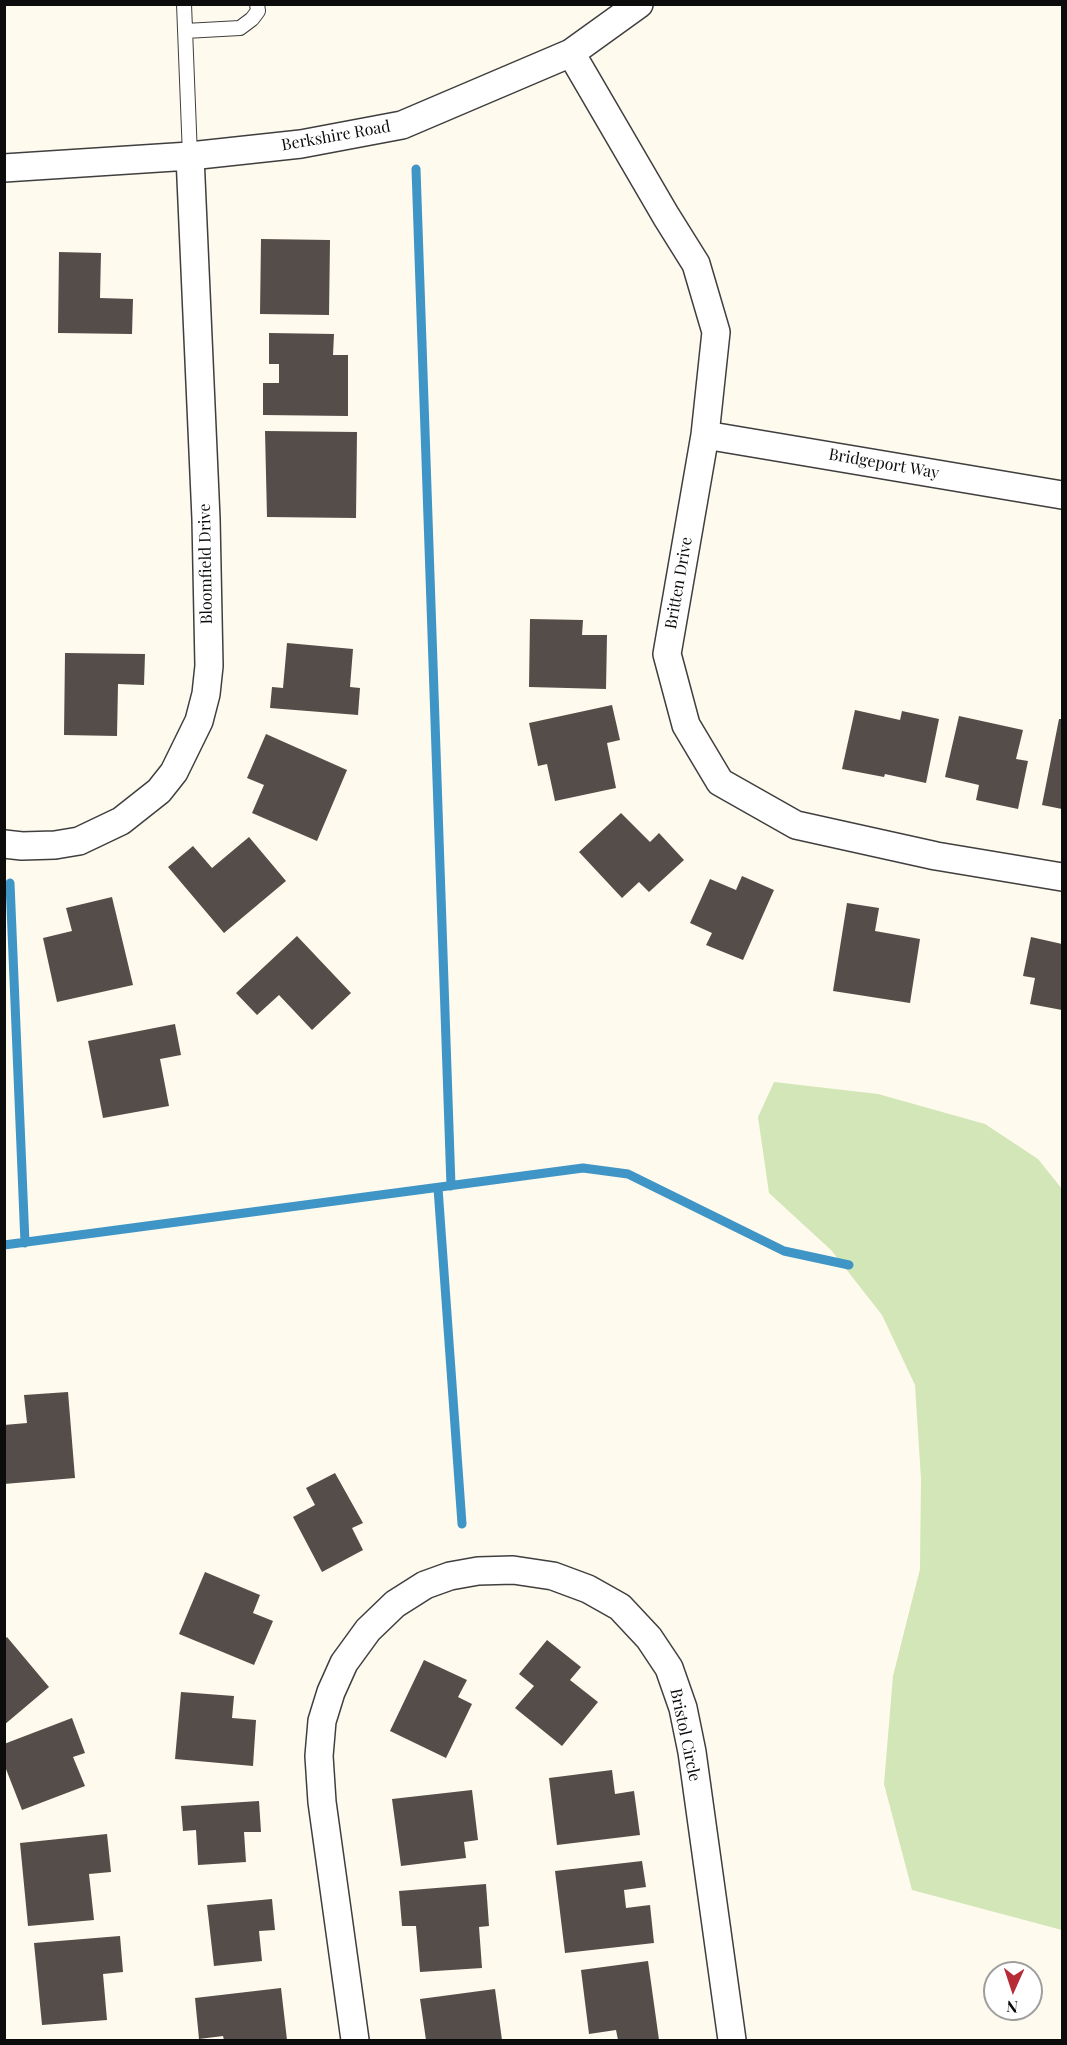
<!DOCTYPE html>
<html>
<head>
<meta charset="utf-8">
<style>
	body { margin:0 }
	#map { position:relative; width:1067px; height:2045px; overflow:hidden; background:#fefaed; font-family:"Playfair Display",serif }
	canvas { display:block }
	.frame { position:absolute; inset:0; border:6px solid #0c0c0c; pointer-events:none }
	.north { position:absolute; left:983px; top:1961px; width:60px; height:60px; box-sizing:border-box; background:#fff; border:2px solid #9e9e9e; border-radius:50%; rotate:183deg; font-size:16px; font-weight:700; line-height:24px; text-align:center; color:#0c0c0c }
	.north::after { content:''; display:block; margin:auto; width:21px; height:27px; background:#b52c37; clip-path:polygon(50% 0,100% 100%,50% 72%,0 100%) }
</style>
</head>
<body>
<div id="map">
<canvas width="1067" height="2045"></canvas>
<div class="frame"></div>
<div class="north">N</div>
</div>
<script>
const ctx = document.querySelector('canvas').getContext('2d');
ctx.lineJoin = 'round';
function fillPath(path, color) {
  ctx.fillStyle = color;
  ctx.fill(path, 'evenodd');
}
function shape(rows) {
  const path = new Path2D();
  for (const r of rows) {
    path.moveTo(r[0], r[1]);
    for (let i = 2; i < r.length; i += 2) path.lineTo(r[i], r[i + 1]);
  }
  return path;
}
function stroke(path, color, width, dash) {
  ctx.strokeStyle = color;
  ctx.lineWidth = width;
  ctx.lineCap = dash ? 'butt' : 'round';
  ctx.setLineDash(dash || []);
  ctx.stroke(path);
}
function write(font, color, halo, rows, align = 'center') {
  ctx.font = font + ' "Playfair Display",serif';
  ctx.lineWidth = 6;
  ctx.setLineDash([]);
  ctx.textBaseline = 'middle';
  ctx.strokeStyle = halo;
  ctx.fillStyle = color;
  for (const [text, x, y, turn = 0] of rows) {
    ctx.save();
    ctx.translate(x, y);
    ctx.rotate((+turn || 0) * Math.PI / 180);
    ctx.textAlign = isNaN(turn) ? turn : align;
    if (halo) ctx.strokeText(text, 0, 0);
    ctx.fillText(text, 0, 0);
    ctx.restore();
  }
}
const green = shape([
	[774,1082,878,1094,985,1124,1038,1159,1062,1189,1062,1930,912,1890,884,1784,893,1676,920,1569,921,1479,915,1385,882,1315,831,1250,769,1193,758,1117]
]);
const stream = shape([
	[416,169,451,1186],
	[10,883,25,1243],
	[438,1188,462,1524],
	[4,1245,583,1168,628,1174,784,1251,849,1265]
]);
const building = shape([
	[261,239,330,240,329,315,260,314],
	[59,252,101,253,100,298,133,299,132,334,58,333],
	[269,333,334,334,333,355,348,355,348,416,263,415,263,383,279,383,279,364,269,364],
	[265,431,357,432,356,518,267,517],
	[530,619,583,620,582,635,607,635,606,689,529,687],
	[287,643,353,649,350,687,360,688,358,715,270,708,272,687,283,688],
	[65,653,145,654,144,685,118,684,117,736,64,735],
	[612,705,620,740,607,743,616,788,555,801,547,764,538,766,529,723],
	[855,710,900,720,902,711,939,719,926,783,885,774,884,777,842,769],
	[959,716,1023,730,1016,759,1028,761,1018,809,976,800,979,785,945,777],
	[1059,719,1062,719,1062,809,1042,805],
	[266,734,347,770,317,841,252,813,264,785,247,778],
	[621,813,650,842,659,833,684,860,649,892,639,882,622,898,579,852],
	[249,837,286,881,224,933,168,867,193,846,212,868],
	[742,876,774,890,743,960,706,945,712,933,690,923,710,879,736,890],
	[112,897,133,985,57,1002,43,938,72,931,66,908],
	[847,903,879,908,875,931,920,939,910,1003,833,991],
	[297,936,351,993,312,1030,279,995,257,1015,236,993],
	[1031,937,1062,944,1062,1010,1030,1004,1035,978,1023,976],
	[175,1024,181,1055,160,1059,169,1106,103,1118,88,1041],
	[68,1392,75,1478,4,1484,4,1425,27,1423,24,1395],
	[335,1473,363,1523,352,1528,363,1550,322,1572,293,1517,315,1505,306,1488],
	[205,1572,260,1595,253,1613,273,1621,254,1665,179,1634],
	[7,1637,49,1687,4,1725,4,1640],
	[547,1640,581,1667,570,1680,598,1702,562,1746,515,1708,534,1686,519,1674],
	[424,1660,467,1680,458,1697,472,1704,446,1758,390,1731],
	[181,1692,234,1696,232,1718,256,1720,253,1766,175,1759],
	[72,1718,85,1753,73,1757,85,1786,22,1810,4,1764,4,1744],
	[612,1770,615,1794,634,1791,640,1835,557,1845,549,1778],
	[472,1790,478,1840,464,1842,466,1858,401,1866,392,1799],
	[259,1801,261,1832,244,1832,246,1862,198,1865,196,1830,183,1831,181,1806],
	[107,1834,111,1872,89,1874,94,1920,28,1926,20,1843],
	[642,1861,646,1887,624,1890,626,1908,650,1905,654,1943,565,1953,555,1871],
	[486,1884,489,1926,479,1927,482,1968,420,1972,416,1926,402,1926,399,1891],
	[272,1899,275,1930,259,1931,262,1961,214,1966,207,1905],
	[120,1936,123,1972,103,1974,107,2020,42,2025,34,1943],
	[648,1961,659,2040,618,2040,616,2030,589,2034,581,1970],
	[281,1988,287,2040,224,2040,223,2036,199,2039,195,1998],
	[495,1989,502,2040,426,2040,420,1999]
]);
const lane = shape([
	[184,4,190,156],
	[185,31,240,28,252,19,258,11,257,4]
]);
const street = shape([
	[571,53,666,216,696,264,716,332,705,435,667,654,686,725,720,782,796,825,936,856,1062,877],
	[4,168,190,156,301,144,402,125,571,53,639,4],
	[705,435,1062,495],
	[4,844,22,846,55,845,79,841,121,821,159,791,174,772,199,721,206,694,209,666,206,519,190,156],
	[355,2040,322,1802,319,1756,322,1721,331,1692,344,1663,368,1630,395,1604,425,1585,450,1576,478,1571,513,1570,553,1576,588,1589,620,1607,649,1638,669,1668,683,1708,692,1752,732,2040]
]);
const streetNames = [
	["Berkshire Road",336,136,-10],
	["Bridgeport Way",884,464,10],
	["Bloomfield Drive",206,564,-91],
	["Britten Drive",679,583,-80],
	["Bristol Circle",685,1735,78]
];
fillPath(green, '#d2e6b8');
stroke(stream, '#3f95c6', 9);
fillPath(building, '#544d49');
stroke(lane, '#3f3f3f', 16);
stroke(street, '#3f3f3f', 30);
stroke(lane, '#fff', 14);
stroke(street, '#fff', 27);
write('16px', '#0c0c0c', '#fff', streetNames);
</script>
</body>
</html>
